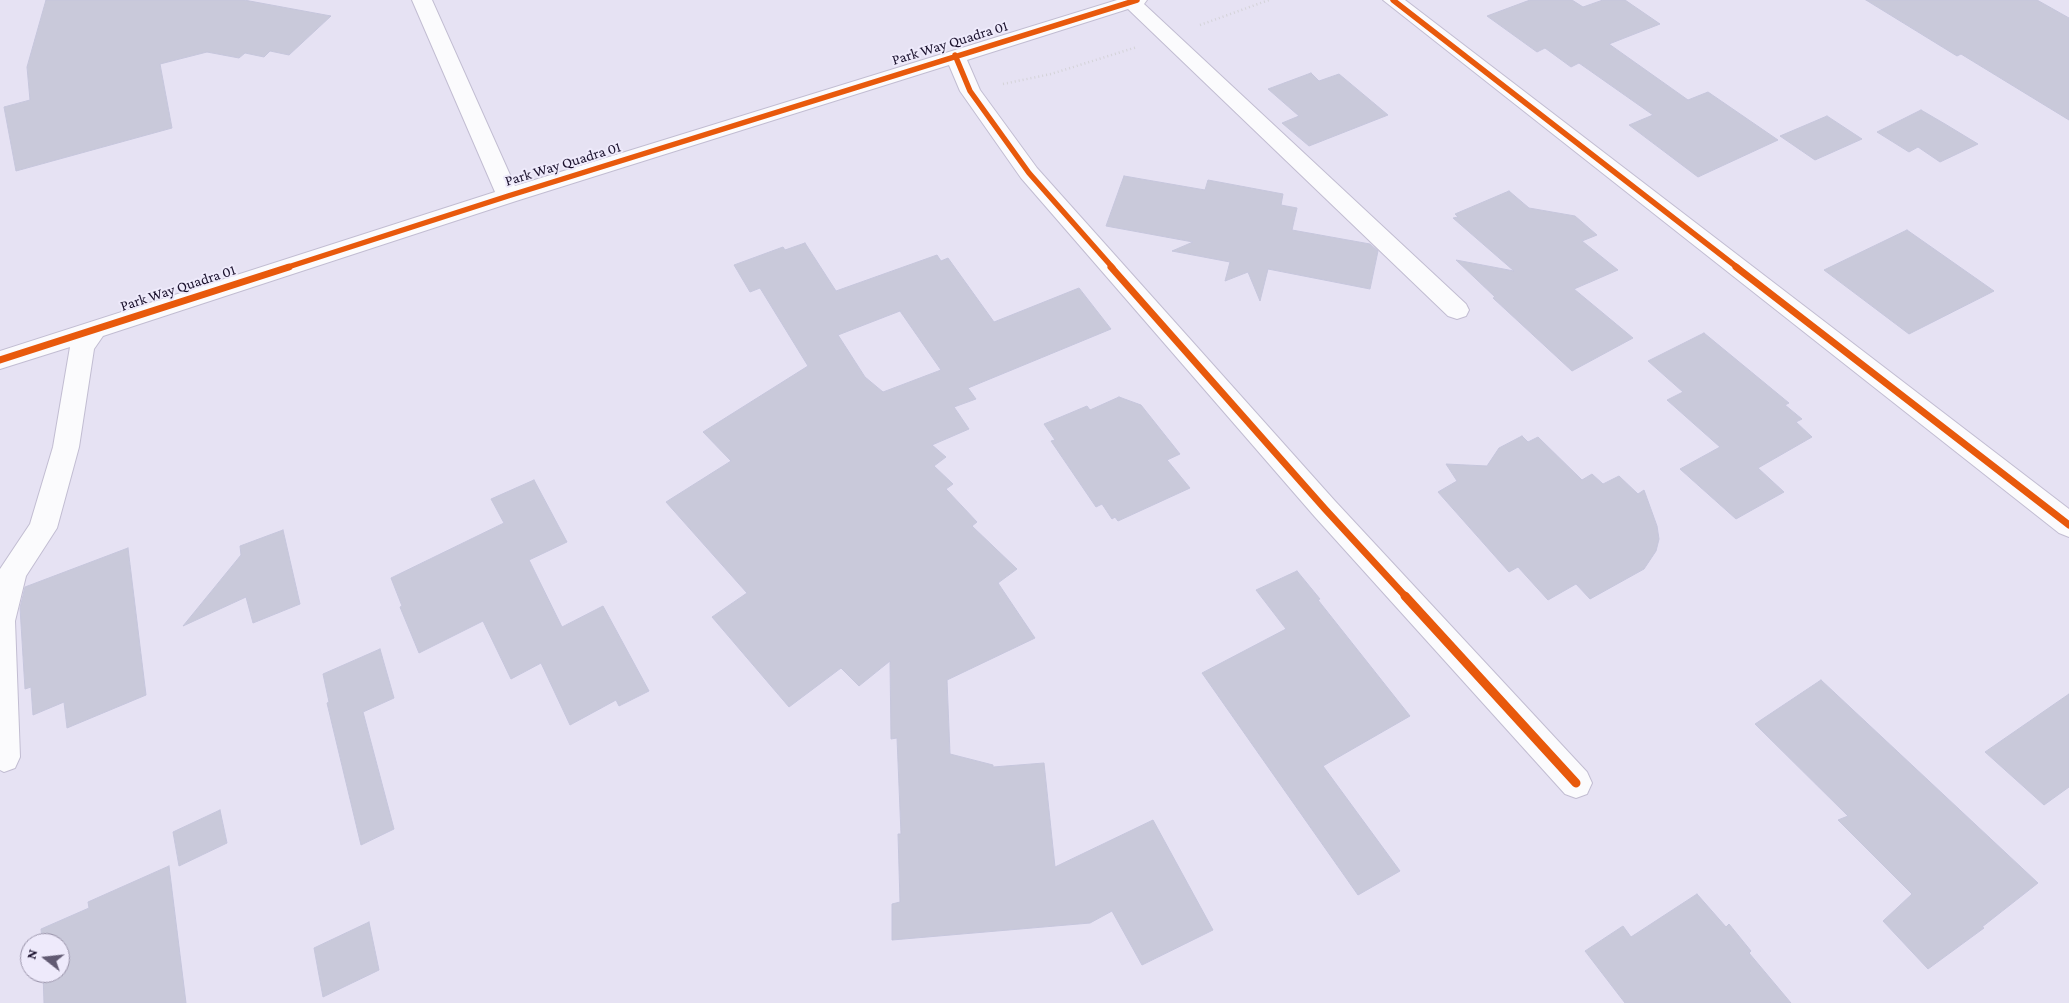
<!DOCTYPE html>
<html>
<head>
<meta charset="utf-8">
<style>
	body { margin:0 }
	#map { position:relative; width:2069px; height:1003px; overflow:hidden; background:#e6e2f3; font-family:"Crimson Pro",serif }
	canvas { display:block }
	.north { position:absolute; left:20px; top:933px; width:50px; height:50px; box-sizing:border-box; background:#eeeafb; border:1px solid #9993a9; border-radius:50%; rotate:286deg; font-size:14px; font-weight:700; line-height:20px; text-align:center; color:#1a112d }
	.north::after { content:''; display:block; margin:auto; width:18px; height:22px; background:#615a72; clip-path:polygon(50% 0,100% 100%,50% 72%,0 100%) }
</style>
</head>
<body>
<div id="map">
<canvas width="2069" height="1003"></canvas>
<div class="north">N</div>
</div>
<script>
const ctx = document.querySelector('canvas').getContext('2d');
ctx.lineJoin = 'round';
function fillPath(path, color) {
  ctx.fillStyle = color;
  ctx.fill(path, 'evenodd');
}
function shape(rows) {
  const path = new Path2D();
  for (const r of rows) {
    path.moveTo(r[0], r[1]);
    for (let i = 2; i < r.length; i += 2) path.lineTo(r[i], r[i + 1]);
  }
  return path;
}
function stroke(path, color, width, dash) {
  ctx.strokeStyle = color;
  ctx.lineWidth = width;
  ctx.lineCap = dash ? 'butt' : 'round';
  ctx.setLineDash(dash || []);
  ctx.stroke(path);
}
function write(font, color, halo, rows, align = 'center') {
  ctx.font = font + ' "Crimson Pro",serif';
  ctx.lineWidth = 4;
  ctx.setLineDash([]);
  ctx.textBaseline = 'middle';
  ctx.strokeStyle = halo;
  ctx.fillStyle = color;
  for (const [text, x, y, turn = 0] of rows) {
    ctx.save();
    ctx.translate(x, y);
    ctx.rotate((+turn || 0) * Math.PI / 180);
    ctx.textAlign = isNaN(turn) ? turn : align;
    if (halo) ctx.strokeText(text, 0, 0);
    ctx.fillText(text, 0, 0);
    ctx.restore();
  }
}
const building = shape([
	[46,0,244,0,331,16,289,55,270,51,264,57,245,53,239,58,207,52,160,64,172,128,16,171,4,107,30,100,27,67,46,0],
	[1530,0,1572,0,1583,7,1603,0,1625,0,1660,24,1609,44,1688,100,1708,92,1778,140,1698,177,1629,125,1653,115,1579,63,1571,67,1545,48,1537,52,1487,16,1530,0],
	[1866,0,2037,0,2069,18,2069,120,1961,54,1957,56,1866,0],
	[1311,73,1319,81,1339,74,1388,115,1309,146,1282,123,1299,116,1268,89,1311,73],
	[1921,110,1945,124,1978,144,1940,162,1918,147,1909,152,1877,132,1921,110],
	[1827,116,1862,139,1815,160,1780,136,1827,116],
	[1124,176,1205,190,1208,180,1283,194,1281,205,1297,208,1292,230,1370,244,1378,251,1370,289,1268,269,1260,301,1248,272,1225,281,1230,262,1172,251,1193,242,1106,226,1124,176],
	[1509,191,1529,208,1575,216,1597,235,1582,241,1618,270,1574,289,1633,338,1572,371,1493,298,1495,297,1456,260,1514,271,1453,218,1458,217,1455,214,1509,191],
	[1907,230,1994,291,1909,334,1824,270,1907,230],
	[805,243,836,291,937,255,941,261,948,258,994,322,1079,288,1111,329,968,388,976,399,954,407,969,429,932,445,946,457,934,466,953,484,946,489,977,522,972,526,1017,569,998,583,1035,638,947,680,950,754,993,765,993,767,1044,763,1055,867,1153,820,1213,930,1142,965,1112,911,1090,923,892,940,892,904,900,902,898,834,901,834,897,738,891,739,890,661,859,686,841,668,789,707,712,617,747,593,666,502,731,461,703,432,808,366,760,288,750,292,734,265,783,247,785,250,805,243],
	[900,311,941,370,883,392,865,377,838,335,900,311],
	[1704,333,1789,403,1785,405,1802,419,1796,422,1812,437,1758,468,1784,492,1736,519,1680,469,1720,447,1667,400,1683,392,1648,361,1704,333],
	[1119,397,1141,405,1180,454,1167,460,1190,488,1118,521,1115,517,1112,519,1102,504,1096,507,1051,441,1055,440,1044,424,1087,406,1090,410,1119,397],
	[1522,436,1528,442,1538,437,1582,480,1592,474,1603,484,1619,476,1638,494,1644,490,1657,526,1659,539,1656,551,1644,569,1590,599,1576,584,1548,600,1518,567,1509,572,1438,492,1457,481,1446,464,1487,466,1499,448,1522,436],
	[534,480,567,542,529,560,562,627,603,606,649,691,619,706,616,700,570,725,541,663,511,679,483,621,419,653,400,607,402,606,391,578,504,523,491,499,534,480],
	[283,530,300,604,253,623,246,597,183,626,241,555,240,546,283,530],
	[128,548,146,695,67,728,64,702,33,715,31,687,25,689,20,608,25,587,128,548],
	[1297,571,1320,599,1318,600,1410,716,1323,766,1400,871,1358,895,1202,673,1286,629,1256,590,1297,571],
	[380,649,394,698,363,712,394,829,361,845,327,703,329,702,323,674,380,649],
	[1821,680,2038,883,1982,927,1984,928,1928,969,1883,921,1912,894,1838,820,1848,816,1755,724,1821,680],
	[2069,694,2069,787,2044,805,1985,752,2069,694],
	[220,810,227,843,179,866,173,832,220,810],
	[169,866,186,1003,44,1003,43,973,60,973,60,943,42,943,41,929,89,908,88,902,169,866],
	[1697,894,1726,927,1729,924,1751,951,1749,953,1791,1003,1625,1003,1585,951,1623,926,1631,937,1697,894],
	[369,922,379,970,323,997,314,948,369,922]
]);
const path = shape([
	[1200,25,1269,0],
	[1003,84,1051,74,1137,47]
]);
const minor = shape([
	[412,0,432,0,515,186,1117,0,1147,0,1144,4,1466,304,1469,310,1466,316,1457,319,1448,316,1128,9,967,60,980,90,1037,168,1335,501,1587,772,1592,783,1587,794,1576,798,1565,794,1315,517,1021,178,960,91,949,65,516,201,103,336,94,349,79,447,57,528,26,576,15,621,20,757,15,768,4,772,0,770,0,569,30,524,53,447,70,347,0,369,0,351,495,192,412,0],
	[1383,0,1405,0,2069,509,2069,537,2059,533,1383,0]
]);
const cyclewayFar2 = shape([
	[1393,0,1738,268],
	[955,55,970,91,1029,173,1113,268],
	[285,268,508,196,1137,0]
]);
const cyclewayFar1 = shape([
	[1111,267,1325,509,1406,597],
	[1736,267,2069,525],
	[0,360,289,267]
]);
const cycleway = shape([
	[1405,596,1576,783]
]);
const streetNames = [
	["Park Way Quadra 01",950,43,-17],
	["Park Way Quadra 01",563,164,-17],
	["Park Way Quadra 01",178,288,-18]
];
fillPath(building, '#c9c9da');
stroke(building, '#c6c6dc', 1);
stroke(minor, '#c2bdd2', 2);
stroke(path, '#d4d3d8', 2.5, [1, 3]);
fillPath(minor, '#fbfbfd');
stroke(cyclewayFar2, '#e8590c', 5.5);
stroke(cyclewayFar1, '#e8590c', 7);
stroke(cycleway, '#e8590c', 9);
write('15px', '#1a112d', '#eeeafb', streetNames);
</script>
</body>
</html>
